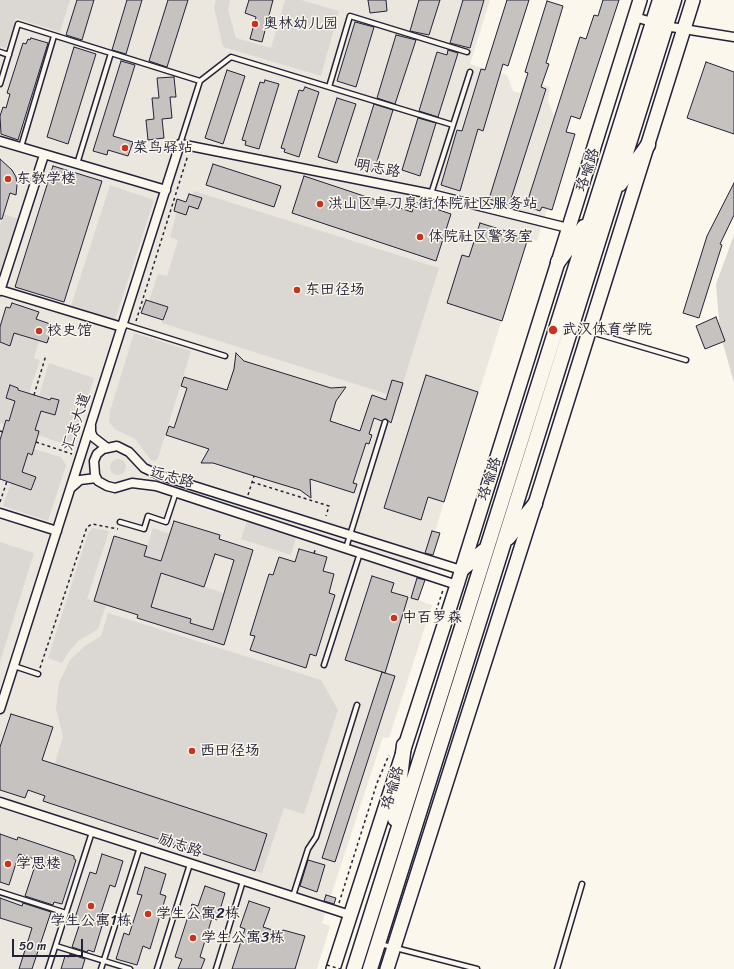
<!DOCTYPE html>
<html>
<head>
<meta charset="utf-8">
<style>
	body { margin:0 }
	#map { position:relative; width:734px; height:969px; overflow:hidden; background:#fbf7ec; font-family:Sriracha,sans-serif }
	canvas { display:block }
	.scale { position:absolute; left:12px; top:939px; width:71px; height:18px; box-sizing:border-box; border:2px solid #22223b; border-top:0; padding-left:5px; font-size:12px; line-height:14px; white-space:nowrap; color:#22223b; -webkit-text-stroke:3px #fbf7ec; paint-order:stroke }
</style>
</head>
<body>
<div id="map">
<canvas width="734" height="969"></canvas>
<div class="scale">50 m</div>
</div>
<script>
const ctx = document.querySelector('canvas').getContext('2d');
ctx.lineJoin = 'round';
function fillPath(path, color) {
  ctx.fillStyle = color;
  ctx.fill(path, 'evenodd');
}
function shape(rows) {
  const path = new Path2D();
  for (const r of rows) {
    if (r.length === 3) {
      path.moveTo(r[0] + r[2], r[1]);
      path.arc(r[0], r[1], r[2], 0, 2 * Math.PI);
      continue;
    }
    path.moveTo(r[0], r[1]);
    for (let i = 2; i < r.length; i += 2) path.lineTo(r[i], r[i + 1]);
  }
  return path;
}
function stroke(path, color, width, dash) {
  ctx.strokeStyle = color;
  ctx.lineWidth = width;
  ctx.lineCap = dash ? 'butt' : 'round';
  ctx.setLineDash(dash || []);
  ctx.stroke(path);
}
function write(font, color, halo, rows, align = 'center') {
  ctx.font = font + ' Sriracha,"LXGW WenKai TC",sans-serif';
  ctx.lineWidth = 3;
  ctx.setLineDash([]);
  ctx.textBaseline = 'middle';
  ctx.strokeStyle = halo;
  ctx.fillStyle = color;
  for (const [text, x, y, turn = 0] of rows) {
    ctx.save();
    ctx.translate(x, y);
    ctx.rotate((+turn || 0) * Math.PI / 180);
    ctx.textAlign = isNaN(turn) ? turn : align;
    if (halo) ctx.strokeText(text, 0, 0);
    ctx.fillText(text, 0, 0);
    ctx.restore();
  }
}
const built = shape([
	[0,0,490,0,470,64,507,75,513,91,520,93,525,79,550,87,548,101,554,116,526,206,540,211,542,207,547,209,537,241,528,238,444,502,435,532,440,533,418,600,432,605,389,738,383,737,322,923,330,926,317,969,0,969]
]);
const green = shape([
	[0,0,70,0,60,32,16,18,6,48,0,47],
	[216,0,230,0,228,10,236,38,271,48,285,0,301,0,339,11,321,76,223,47,214,7],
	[110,185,154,200,115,320,71,306],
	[194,191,439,268,403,383,392,380,387,394,162,323,167,307,149,301,158,274,167,276,178,240,170,237,177,212,186,215,189,206,198,209,202,198,193,195],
	[4,214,19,219,0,279,0,225],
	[734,235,734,383,720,333,716,284],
	[14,333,39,341,34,358,40,360,29,393,10,385,6,398,15,401,9,421,5,425,0,423,0,342,10,346],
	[134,333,191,351,158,458,155,461,151,460,135,439,115,429,109,422,110,411],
	[49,363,94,378,74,439,64,444,38,435,39,431,35,430,41,411,55,415,59,401,39,396],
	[34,449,61,457,66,465,48,521,3,506,11,482,31,490,35,477,22,472,28,453,32,454],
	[118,467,8],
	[247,521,296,537,291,555,241,539],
	[93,528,109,531,87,599,106,605,98,629,78,641,68,653,62,663,48,658,88,533],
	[153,528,170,534,161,561,144,556],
	[0,542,34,553,0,662],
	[158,572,224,593,213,630,190,623,190,619,151,607,160,576],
	[108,613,321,680,338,710,304,814,284,808,262,873,43,801,63,737,56,709,59,683,70,660,85,646,101,636]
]);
const building = shape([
	[77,0,94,0,82,40,66,35,77,0],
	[127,0,142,0,126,54,112,50,127,0],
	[168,0,188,0,167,67,149,61,168,0],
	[249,0,273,0,262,42,250,39,256,17,245,13,249,0],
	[368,0,386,0,387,11,370,13,368,0],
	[419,0,440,0,429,35,410,31,419,0],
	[463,0,484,0,470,48,450,43,463,0],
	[507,0,529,0,508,66,503,64,483,131,478,129,460,191,441,185,457,130,462,131,481,69,485,70,507,0],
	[603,0,619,0,580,119,571,116,566,132,575,134,552,210,542,207,540,211,526,206,580,37,586,39,594,15,598,16,603,0],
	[547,1,563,6,546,63,549,64,541,87,546,89,509,205,489,199,528,73,525,72,547,1],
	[355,22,374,27,356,87,337,81,355,22],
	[396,35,416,40,395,104,377,98,396,35],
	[31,38,48,43,18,140,1,134,0,116,3,107,6,108,10,94,7,93,23,43,26,44,28,39,30,40,31,38],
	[74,47,96,54,68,144,47,137,74,47],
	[448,50,458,53,438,117,419,111,437,52,447,55,448,50],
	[121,61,135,65,113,136,133,142,128,156,108,150,107,155,93,151,121,61],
	[706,62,734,72,734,134,687,118,706,62],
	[227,70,245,76,223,144,205,138,227,70],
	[174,77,176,97,170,97,172,118,162,119,164,138,148,140,146,120,154,119,152,98,159,98,157,78,174,77],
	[265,80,279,84,259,149,245,145,246,141,242,140,260,82,264,83,265,80],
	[305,87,319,92,299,157,284,152,285,149,281,148,299,90,303,91,305,87],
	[337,98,356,104,337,163,318,157,337,98],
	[374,104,393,110,374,171,355,165,374,104],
	[418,118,436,123,420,176,402,170,418,118],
	[0,159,12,170,16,177,17,185,16,195,10,193,2,219,0,219,0,159],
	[213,164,281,186,274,207,206,185,213,164],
	[53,166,102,181,64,302,15,287,53,166],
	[304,176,412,212,415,202,451,214,436,261,292,213,304,176],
	[734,183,734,215,720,244,722,245,699,318,683,313,707,236,734,183],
	[189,194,202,198,198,209,189,206,186,215,174,211,177,199,186,202,189,194],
	[480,223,528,238,502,321,447,303,462,255,469,257,480,223],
	[146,300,168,307,163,320,141,313,146,300],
	[12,303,39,312,36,319,53,325,47,343,14,333,10,346,0,342,0,327,6,307,10,308,12,303],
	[716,317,725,341,705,349,696,326,716,317],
	[236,353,244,361,331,388,346,387,336,401,330,421,360,431,372,395,386,400,392,380,403,383,391,423,386,419,382,421,374,418,369,434,372,435,369,444,366,443,353,483,357,484,354,493,310,479,311,498,300,490,254,476,213,463,201,463,209,449,166,435,169,426,174,428,187,388,181,386,184,377,227,390,234,369,236,353],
	[426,375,478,392,444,502,428,497,421,520,384,508,426,375],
	[10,385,18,388,18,390,50,400,51,398,59,400,55,415,41,411,35,430,39,431,38,435,32,455,28,453,22,472,36,477,31,490,0,479,0,440,6,420,9,421,15,401,6,398,10,385],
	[174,521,220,535,219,539,253,550,224,645,137,618,138,615,94,601,114,536,147,546,144,556,161,561,174,521],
	[215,554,234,560,213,630,190,623,191,619,151,607,161,573,204,587,215,554],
	[432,531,440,533,433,555,425,553,432,531],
	[299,549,327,557,323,571,334,574,329,593,335,595,316,656,310,654,306,668,250,650,255,636,250,635,269,574,273,575,279,557,295,562,299,549],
	[372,576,394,583,391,592,408,597,385,673,345,660,372,576],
	[417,578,425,580,418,600,411,598,417,578],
	[382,672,395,676,335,862,322,858,382,672],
	[11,714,53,727,42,760,267,834,255,871,43,801,45,796,28,790,25,798,0,790,0,747,11,714],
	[0,834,17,840,18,837,74,856,74,859,76,860,62,904,54,902,53,905,25,896,37,860,19,854,9,885,0,882,0,834],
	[102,854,123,861,115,887,110,885,97,925,102,926,94,952,88,950,87,952,72,947,79,926,73,924,90,872,96,874,102,854],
	[308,860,325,865,317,892,300,886,308,860],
	[145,867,166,874,160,894,166,896,150,949,143,946,137,965,116,959,124,933,129,935,142,895,137,894,145,867],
	[205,886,225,893,217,920,212,918,200,957,205,959,201,969,178,969,182,959,175,957,192,904,198,906,205,886],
	[326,895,336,898,334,904,324,901,326,895],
	[0,898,22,906,23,903,51,912,32,969,19,969,32,928,0,918,0,898],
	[249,901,270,908,263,927,282,933,283,930,305,936,295,969,232,969,245,929,240,927,249,901],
	[70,954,85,959,82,969,61,969,65,956,69,957,70,954]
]);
const path = shape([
	[136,321,188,155],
	[34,395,46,355],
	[0,431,3,432],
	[36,442,72,454],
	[252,482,329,506,326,516],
	[248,495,254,476],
	[0,502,7,481],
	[314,553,316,548],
	[436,611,443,590],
	[40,668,87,527,92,524,118,529],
	[339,903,377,783,389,755]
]);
const service = shape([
	[0,52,9,55],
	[0,84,18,24,200,81],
	[329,87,350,16,467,52],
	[180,144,200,81,231,57,453,125],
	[21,147,54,36],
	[77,164,111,53],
	[431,194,470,72],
	[123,324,225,356],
	[591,332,686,360],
	[120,522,144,529,148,516,166,522,176,492],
	[346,548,385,422],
	[324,665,360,553],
	[14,666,38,674],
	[0,892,66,913],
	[293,896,308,849,316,837,357,705],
	[380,944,477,969],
	[56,946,130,969],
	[48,969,92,832],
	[101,969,140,847],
	[157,969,190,864],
	[216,969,243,881],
	[557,969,582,884]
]);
const minor = shape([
	[635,17,665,26,734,37],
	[0,141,166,190],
	[0,290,122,327],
	[0,291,44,155],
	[91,426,91,432,93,437,106,447],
	[72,487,80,480,96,478],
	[0,513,57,531],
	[457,585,156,486,132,483,115,488,107,486,98,481,95,475,94,461,97,454,103,449,117,446,129,452,144,468,159,475,461,570],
	[0,709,180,144,431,194,568,228],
	[0,802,350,915]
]);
const primary = shape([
	[333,969,457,585,640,0],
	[387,969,535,504,693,0]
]);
const trunk = shape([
	[620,184,648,145],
	[558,262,584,227],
	[508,538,535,504],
	[461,570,486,549],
	[395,819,404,745],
	[354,969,660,0],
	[370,969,674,0]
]);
const pathBridge = shape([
	[327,965,340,969]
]);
const markers = [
	[255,24,4,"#c8321e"],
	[125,148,4,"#c8321e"],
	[8,179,4,"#c8321e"],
	[320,204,4,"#c8321e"],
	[420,237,4,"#c8321e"],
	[297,290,4,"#c8321e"],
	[553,330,5,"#c8321e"],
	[39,331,4,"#c8321e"],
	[394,618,4,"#c8321e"],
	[192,751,4,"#c8321e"],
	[8,864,4,"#c8321e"],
	[91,906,4,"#c8321e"],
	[148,914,4,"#c8321e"],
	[193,938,4,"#c8321e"]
];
const poiNames = [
	["奥林幼儿园",263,24],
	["菜鸟驿站",133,148],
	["东教学楼",16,179],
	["洪山区卓刀泉街体院社区服务站",328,204],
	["体院社区警务室",428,237],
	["东田径场",305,290],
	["武汉体育学院",562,330],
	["校史馆",47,331],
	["中百罗森",402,618],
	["西田径场",200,751],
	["学思楼",16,864],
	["学生公寓2栋",156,914],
	["学生公寓1栋",91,921,"center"],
	["学生公寓3栋",201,938]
];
const streetNames = [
	["明志路",378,169,11],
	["珞喻路",588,170,-72],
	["汇志大道",77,422,-72],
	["远志路",172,478,15],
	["珞喻路",490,479,-72],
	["珞喻路",393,788,-73],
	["励志路",180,846,18]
];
fillPath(built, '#ebe7df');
fillPath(green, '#dbd8d3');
fillPath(building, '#c6c2c0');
stroke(building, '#22223b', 1);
stroke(service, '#22223b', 7);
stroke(minor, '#22223b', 11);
stroke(primary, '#22223b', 16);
stroke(trunk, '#22223b', 17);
stroke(path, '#22223b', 1.5, [3, 3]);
stroke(service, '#fbf7ec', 4);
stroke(minor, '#fbf7ec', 8);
stroke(primary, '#fbf7ec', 13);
stroke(trunk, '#fbf7ec', 14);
stroke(pathBridge, '#22223b', 1.5, [3, 3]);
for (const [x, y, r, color] of markers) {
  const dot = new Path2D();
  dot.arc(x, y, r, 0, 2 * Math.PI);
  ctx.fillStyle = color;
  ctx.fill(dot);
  stroke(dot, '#fbf7ec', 1.5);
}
write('15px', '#22223b', '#fbf7ec', poiNames, 'left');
write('15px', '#22223b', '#fbf7ec', streetNames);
</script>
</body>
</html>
